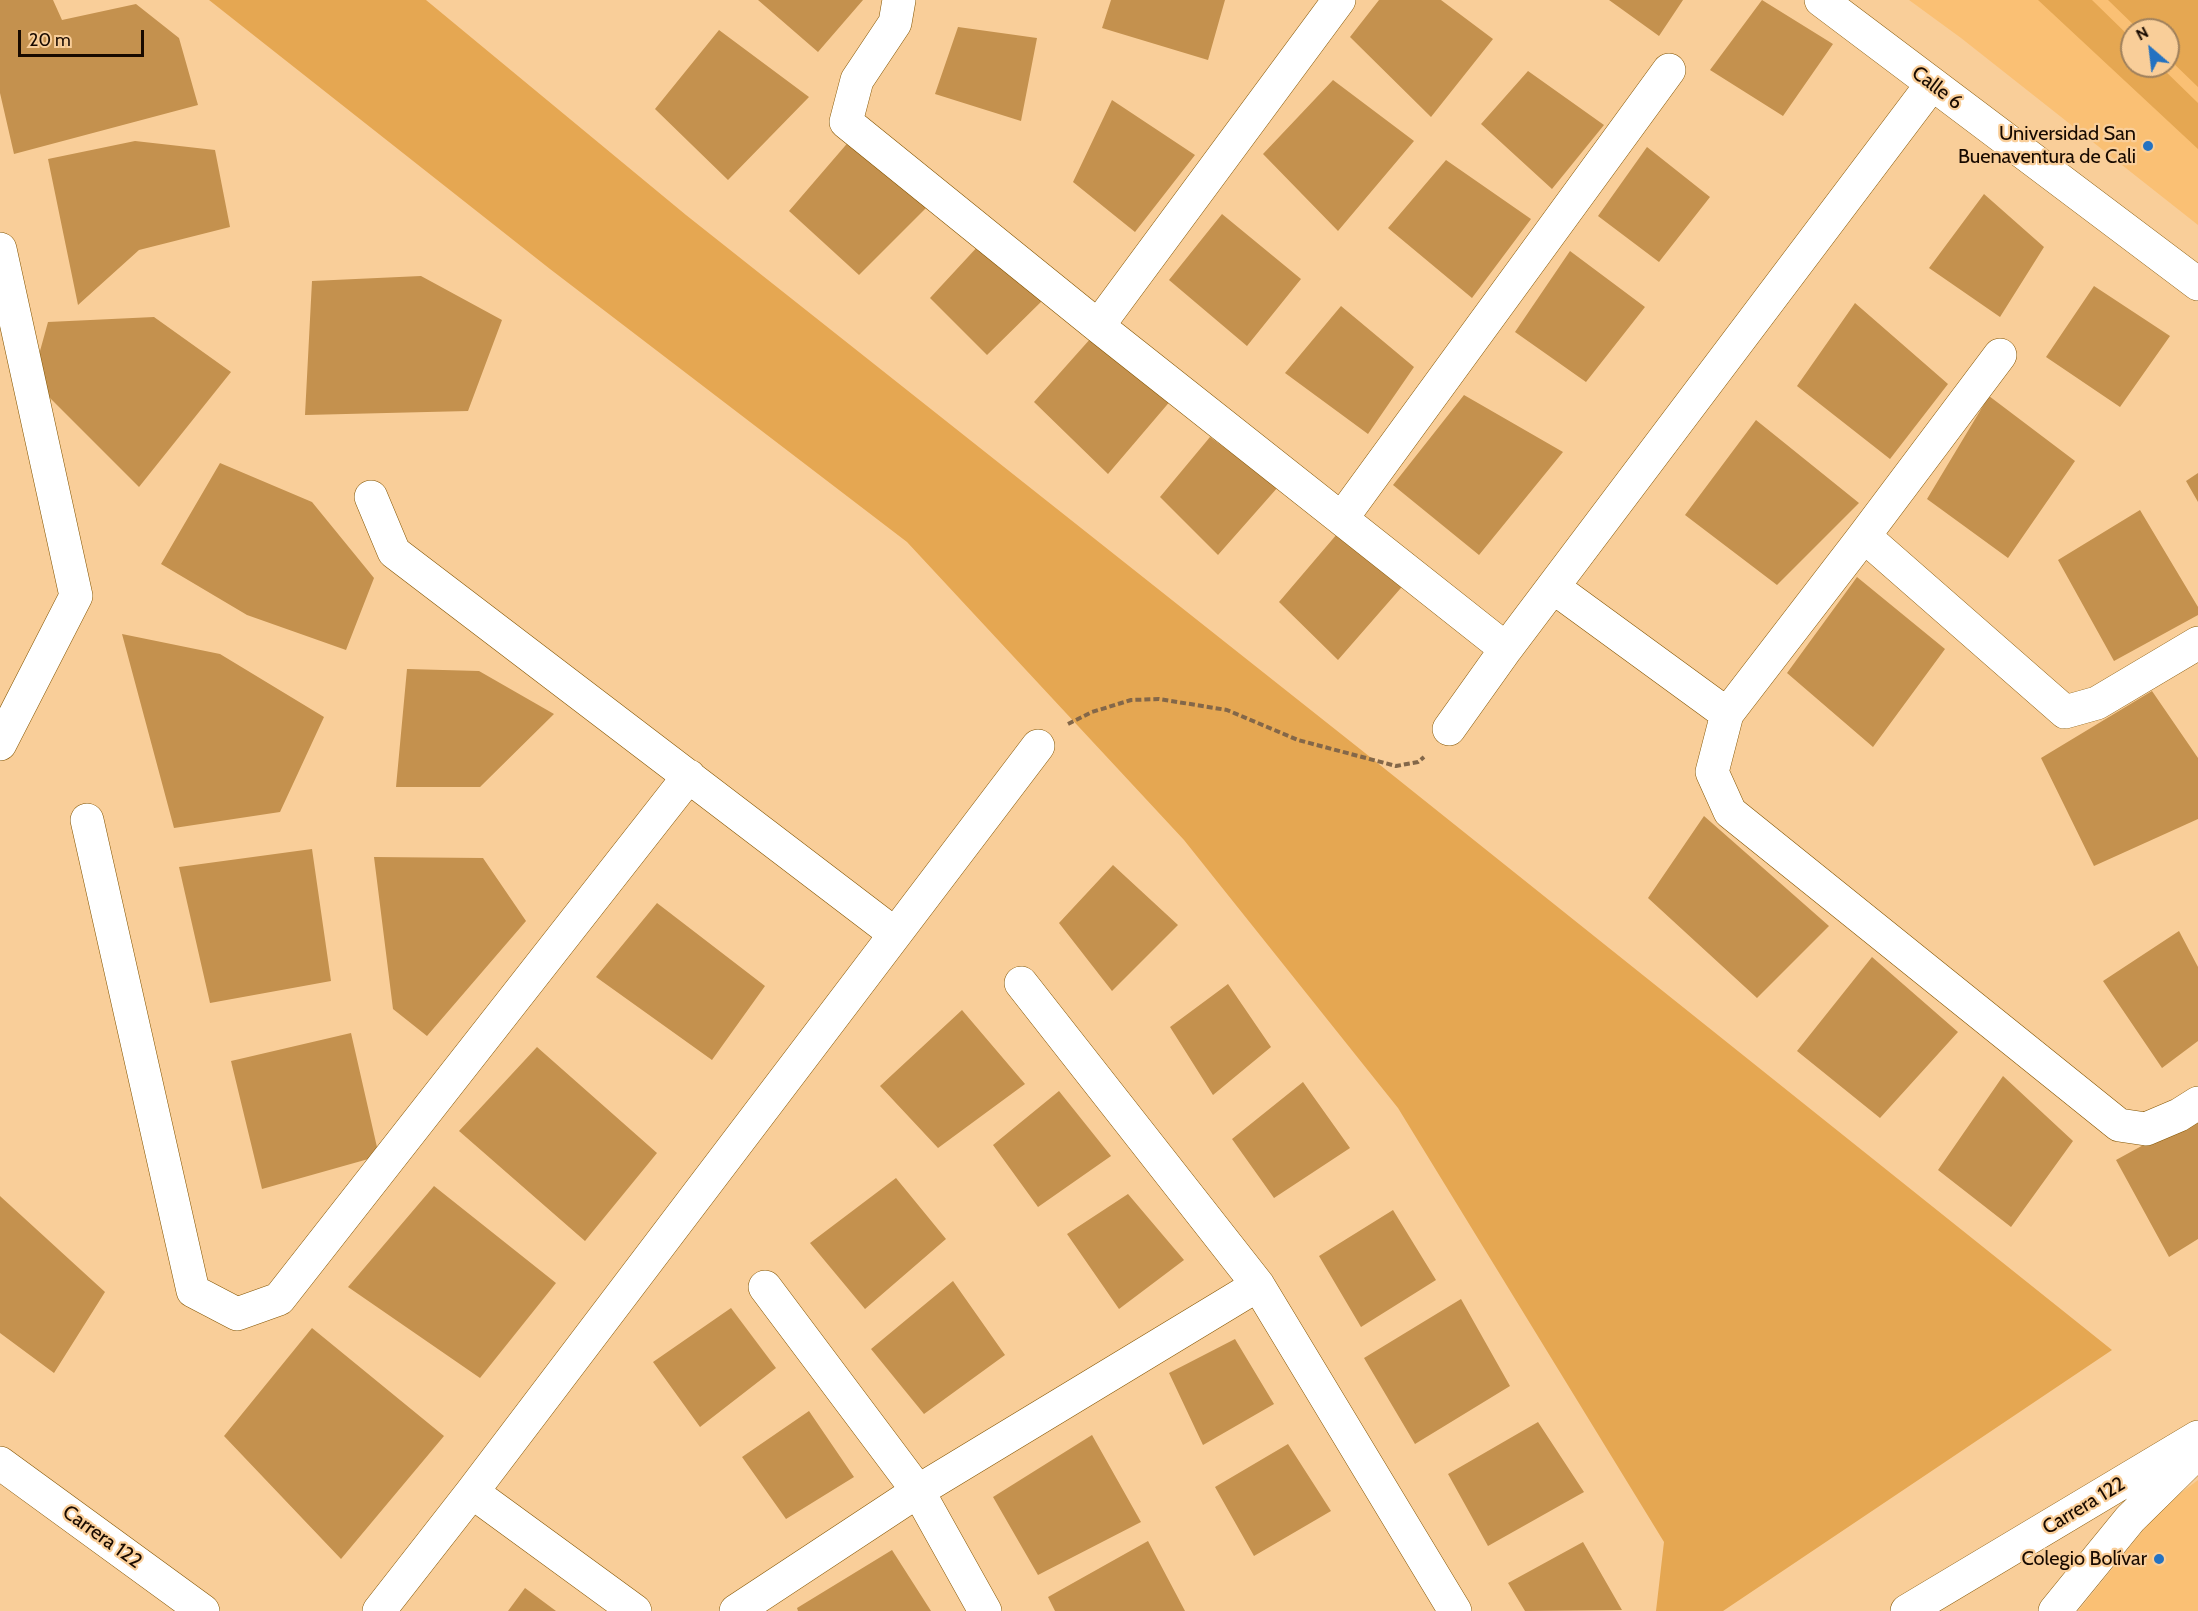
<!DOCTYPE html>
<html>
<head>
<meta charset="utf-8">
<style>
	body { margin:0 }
	#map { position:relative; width:2198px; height:1611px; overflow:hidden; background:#f9ce99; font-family:Cabin,sans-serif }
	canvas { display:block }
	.north { position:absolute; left:2120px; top:18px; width:60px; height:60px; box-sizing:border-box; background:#f9ce99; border:2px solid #9f805c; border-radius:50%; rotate:332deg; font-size:16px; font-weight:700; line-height:24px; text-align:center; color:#180a00 }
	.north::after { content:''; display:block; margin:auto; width:21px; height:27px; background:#2472c1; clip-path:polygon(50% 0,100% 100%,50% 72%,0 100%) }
	.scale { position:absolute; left:18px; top:30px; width:126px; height:27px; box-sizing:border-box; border:3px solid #180a00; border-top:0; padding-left:8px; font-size:18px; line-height:21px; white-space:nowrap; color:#180a00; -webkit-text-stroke:4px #f9ce99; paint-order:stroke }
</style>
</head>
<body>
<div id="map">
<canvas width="2198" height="1611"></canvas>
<div class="north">N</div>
<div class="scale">20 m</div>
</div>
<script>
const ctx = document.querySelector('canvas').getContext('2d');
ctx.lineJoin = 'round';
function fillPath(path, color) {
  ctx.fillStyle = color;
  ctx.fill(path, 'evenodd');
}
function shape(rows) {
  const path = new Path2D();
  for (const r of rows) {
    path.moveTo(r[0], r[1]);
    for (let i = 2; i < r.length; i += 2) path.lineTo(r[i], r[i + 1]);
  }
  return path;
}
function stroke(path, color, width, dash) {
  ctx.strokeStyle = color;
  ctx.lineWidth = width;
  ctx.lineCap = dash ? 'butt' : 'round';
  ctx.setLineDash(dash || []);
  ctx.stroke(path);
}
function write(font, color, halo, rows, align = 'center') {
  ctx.font = font + ' Cabin,sans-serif';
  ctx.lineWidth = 4.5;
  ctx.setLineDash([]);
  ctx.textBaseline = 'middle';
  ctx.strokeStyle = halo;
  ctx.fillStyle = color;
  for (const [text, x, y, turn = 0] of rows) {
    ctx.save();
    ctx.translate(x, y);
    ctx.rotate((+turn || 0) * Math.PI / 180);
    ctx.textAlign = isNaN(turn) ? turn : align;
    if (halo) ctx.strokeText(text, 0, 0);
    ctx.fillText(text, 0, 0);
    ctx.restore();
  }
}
const built = shape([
	[1909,0,2198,0,2198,225,1961,38],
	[2132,30,2168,30,2168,66,2132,66],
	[2198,1480,2198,1611,2078,1611,2162,1507]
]);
const green = shape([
	[209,0,426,0,686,215,1360,749,2112,1350,1723,1611,1656,1611,1664,1542,1398,1108,1184,840,907,542,550,269],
	[2038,0,2092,0,2132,39,2132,66,2160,66,2198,103,2198,149],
	[2108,0,2198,0,2198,87,2168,58,2168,30,2139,30]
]);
const building = shape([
	[0,0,53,0,62,20,136,4,179,38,198,105,14,154,0,93],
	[758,0,863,0,818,52],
	[1111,0,1225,0,1208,60,1102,28],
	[1379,0,1441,0,1493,39,1431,117,1350,37],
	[1609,0,1683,0,1659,36],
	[1762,0,1833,44,1783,116,1710,70],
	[958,27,1037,38,1021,121,935,94],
	[719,30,809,97,728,180,655,109],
	[1528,71,1604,125,1552,189,1481,124],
	[1333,80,1414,141,1338,231,1263,154],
	[1112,100,1195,155,1135,232,1073,182],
	[851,139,930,204,859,275,789,211],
	[135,141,215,150,230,227,139,250,78,305,48,159],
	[1647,147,1710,197,1659,262,1598,216],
	[1446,160,1531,219,1472,298,1388,228],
	[1984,194,2044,247,2000,317,1929,268],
	[1222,214,1301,279,1247,346,1169,280],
	[980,244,1047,296,987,355,930,298],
	[1570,251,1645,307,1586,382,1515,332],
	[421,276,502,320,468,411,305,415,312,281],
	[2094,286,2170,336,2120,407,2046,357],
	[1855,303,1948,384,1890,459,1797,386],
	[1341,306,1414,367,1368,434,1285,373],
	[154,317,231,372,139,487,32,380,48,322],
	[1091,338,1172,399,1108,474,1034,402],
	[1464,395,1563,452,1479,555,1393,485],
	[1989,396,2075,461,2008,558,1927,499],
	[1756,420,1859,503,1777,585,1685,515],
	[1210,437,1278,487,1218,555,1160,497],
	[220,463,312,502,374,578,346,650,247,615,161,564],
	[2198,473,2198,502,2186,481],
	[2140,510,2198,607,2198,615,2114,661,2058,560],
	[1343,527,1407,581,1338,660,1279,602],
	[1857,577,1945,649,1873,747,1787,673],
	[122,634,220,654,324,717,280,812,174,828],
	[407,669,479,671,554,714,480,787,396,787],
	[2152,691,2198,758,2198,819,2094,866,2041,758],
	[1704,816,1829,926,1757,998,1648,898],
	[312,849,331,981,210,1003,179,867],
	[374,857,483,858,526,921,427,1036,393,1009],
	[1113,865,1178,925,1112,991,1059,923],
	[657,903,765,986,712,1060,596,977],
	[2179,931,2198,967,2198,1041,2162,1068,2103,981],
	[1872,957,1958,1032,1880,1118,1797,1051],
	[1228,984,1271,1047,1213,1095,1170,1027],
	[962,1010,1025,1084,938,1148,880,1086],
	[351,1033,379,1156,262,1189,231,1061],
	[537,1047,657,1153,585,1241,459,1131],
	[2003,1076,2073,1141,2011,1227,1938,1170],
	[1303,1082,1350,1148,1274,1198,1232,1139],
	[1059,1091,1111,1156,1038,1207,993,1145],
	[2198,1115,2198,1239,2169,1257,2116,1160],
	[896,1178,946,1239,865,1309,810,1243],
	[434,1186,556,1283,480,1378,348,1287],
	[1128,1194,1184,1260,1119,1309,1067,1234],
	[0,1196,105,1292,54,1373,0,1333],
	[1393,1210,1436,1280,1361,1327,1319,1256],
	[953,1281,1005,1355,924,1414,871,1349],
	[1461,1299,1510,1386,1415,1444,1364,1358],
	[731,1308,776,1368,700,1427,653,1362],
	[312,1328,444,1436,341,1559,224,1436],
	[1235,1339,1274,1404,1203,1445,1169,1373],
	[809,1411,854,1477,786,1519,742,1457],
	[1538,1422,1584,1492,1488,1546,1448,1474],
	[1092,1435,1141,1522,1038,1575,993,1497],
	[1288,1444,1331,1511,1254,1556,1215,1487],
	[1148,1541,1185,1611,1055,1611,1048,1597],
	[1583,1542,1622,1610,1525,1611,1508,1583],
	[892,1550,931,1611,798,1611,797,1608],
	[525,1588,556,1611,508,1611]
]);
const path = shape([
	[1068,724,1092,712,1131,700,1159,699,1227,710,1298,740,1396,766,1418,762,1424,757]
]);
const minor = shape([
	[899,0,895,23,857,80,846,122,1098,326,1506,649],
	[1821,0,2198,284],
	[0,249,76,596,0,744],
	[1098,326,1339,0],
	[2000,355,1864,536,1727,714,1712,772,1730,812,2119,1125,2146,1129,2179,1115,2198,1103],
	[371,497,394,552,895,934],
	[1342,518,1669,70],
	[1864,536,2065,712,2097,703,2198,643],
	[1553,587,1727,714],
	[1449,729,1506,649,1932,84],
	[87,820,193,1291,237,1314,279,1299,689,776],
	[1021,983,1258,1285,1455,1611],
	[765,1287,918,1491,985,1611],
	[0,1463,203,1611],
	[472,1492,635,1611],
	[379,1611,472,1492,1038,746],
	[736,1611,918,1491,1258,1285],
	[1907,1611,2198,1437],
	[2055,1611,2130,1519,2198,1452]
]);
const markers = [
	[2148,146,6,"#2472c1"],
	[2159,1559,6,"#2472c1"]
];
const streetNames = [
	["Calle 6",1937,88,37],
	["Carrera 122",2084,1506,-31],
	["Carrera 122",102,1537,36]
];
const poiNames = [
	["Universidad San",2136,134],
	["Buenaventura de Cali",2136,157],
	["Colegio Bolívar",2147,1559]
];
fillPath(built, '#fac074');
fillPath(green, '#e5a752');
fillPath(building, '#c4914e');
stroke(minor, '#845500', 34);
stroke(path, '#836749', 4, [6, 3]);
stroke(minor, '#fff', 33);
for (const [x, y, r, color] of markers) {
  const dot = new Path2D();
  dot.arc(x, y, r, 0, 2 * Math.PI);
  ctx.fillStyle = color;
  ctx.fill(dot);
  stroke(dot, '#f9ce99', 2);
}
write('20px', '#180a00', '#f9ce99', streetNames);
write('20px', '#180a00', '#f9ce99', poiNames, 'right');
</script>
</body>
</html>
